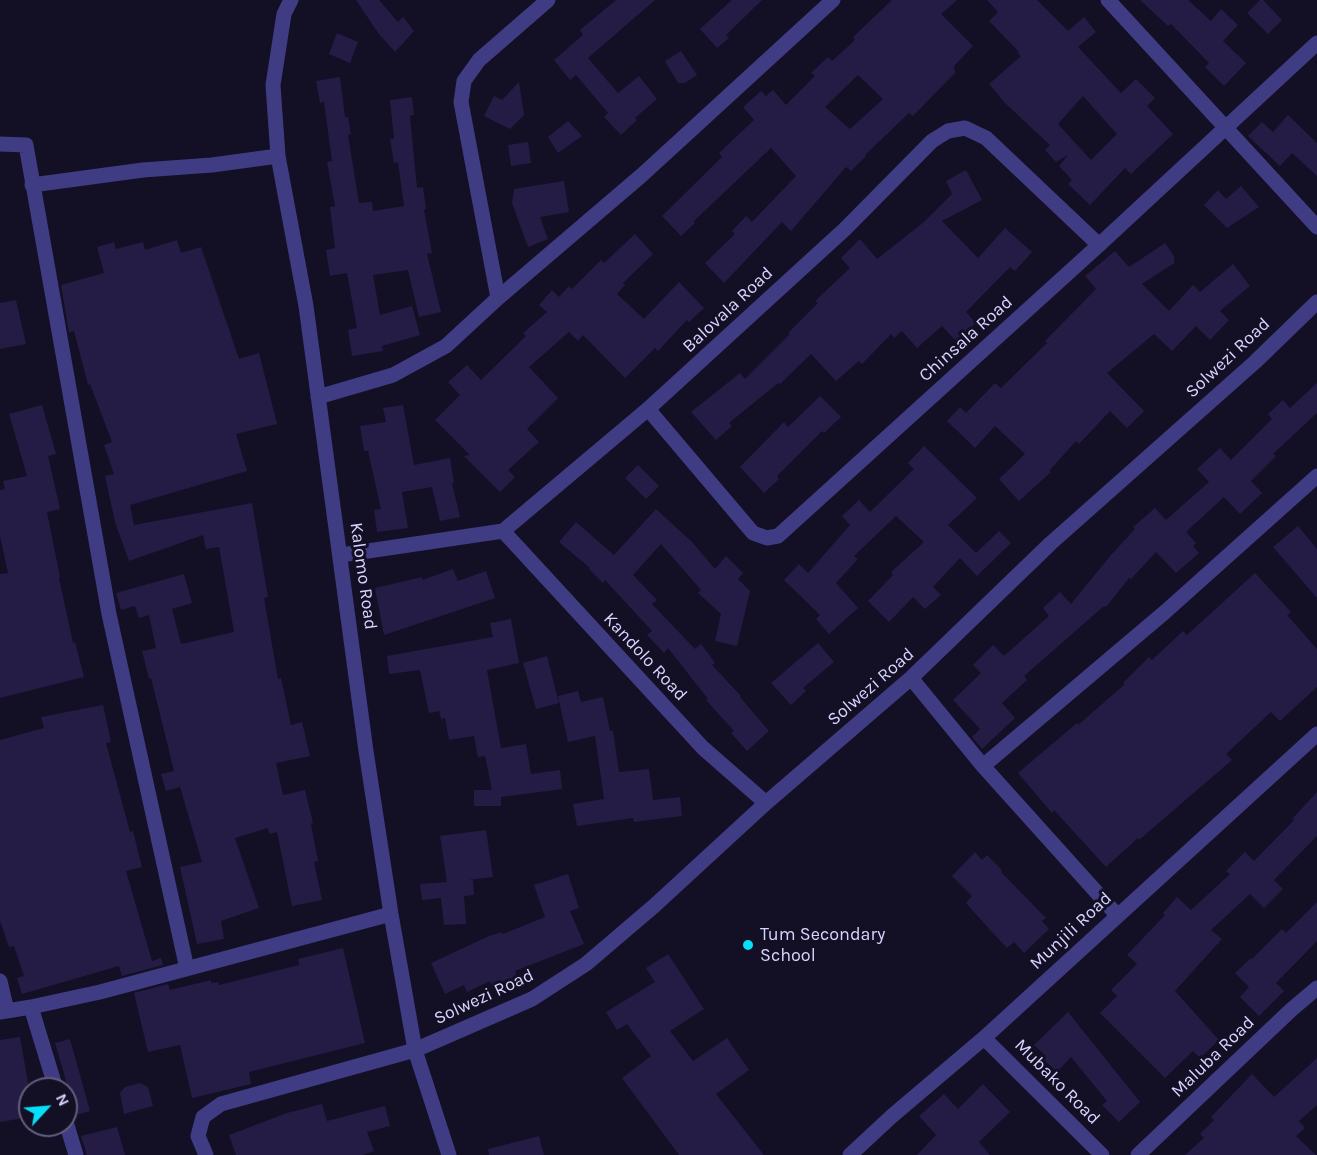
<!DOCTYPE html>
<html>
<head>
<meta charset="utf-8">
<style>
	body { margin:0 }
	#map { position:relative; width:1317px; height:1155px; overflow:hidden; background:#130f25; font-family:Karla,sans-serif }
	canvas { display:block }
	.north { position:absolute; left:18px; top:1077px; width:60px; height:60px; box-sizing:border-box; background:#130f25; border:2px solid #625e7c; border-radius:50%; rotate:64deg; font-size:16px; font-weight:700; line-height:24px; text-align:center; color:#d9d4fe }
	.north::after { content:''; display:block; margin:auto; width:21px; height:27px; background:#06dff8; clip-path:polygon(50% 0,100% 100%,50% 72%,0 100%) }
</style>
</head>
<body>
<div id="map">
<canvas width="1317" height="1155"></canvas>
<div class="north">N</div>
</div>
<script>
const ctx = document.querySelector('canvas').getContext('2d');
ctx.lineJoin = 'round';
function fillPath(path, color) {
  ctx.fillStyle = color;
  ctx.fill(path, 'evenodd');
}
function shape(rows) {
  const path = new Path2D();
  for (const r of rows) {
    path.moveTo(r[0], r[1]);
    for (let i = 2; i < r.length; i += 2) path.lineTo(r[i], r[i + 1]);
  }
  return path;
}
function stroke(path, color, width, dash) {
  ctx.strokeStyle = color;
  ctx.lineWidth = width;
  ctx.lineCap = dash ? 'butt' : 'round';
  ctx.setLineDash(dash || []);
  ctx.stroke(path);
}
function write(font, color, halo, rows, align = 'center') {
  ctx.font = font + ' Karla,sans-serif';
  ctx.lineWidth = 6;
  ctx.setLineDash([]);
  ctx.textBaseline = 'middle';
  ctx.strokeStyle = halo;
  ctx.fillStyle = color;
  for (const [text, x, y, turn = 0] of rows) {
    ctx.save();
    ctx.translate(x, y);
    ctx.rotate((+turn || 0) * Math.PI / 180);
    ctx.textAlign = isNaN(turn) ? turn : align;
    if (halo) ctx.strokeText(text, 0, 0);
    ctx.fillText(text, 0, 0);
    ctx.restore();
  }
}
const building = shape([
	[356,0,379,0,398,22,403,17,414,31,395,52,379,34],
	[616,0,655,0,588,58,618,93,639,76,657,99,635,118,637,120,621,135,604,117,608,113,576,75,570,80,554,60,583,35,580,30],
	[732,0,762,0,726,35,729,38,717,48,700,29],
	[892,0,957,0,941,14,973,46,954,66,955,73,913,116,909,113,865,155,866,156,851,171,846,167,791,231,782,222,724,283,705,263,735,234,732,231,746,216,752,222,796,176,771,148,694,221,695,223,681,236,662,216,722,157,719,153,754,120,743,107,761,91,766,96,773,90,786,105,815,76,811,73,828,57,832,61,855,40,853,37],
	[858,75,883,99,850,129,825,107],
	[987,0,1037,0,1068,31,1084,17,1096,32,1078,47,1121,93,1136,79,1155,98,1147,106,1173,134,1131,174,1125,168,1090,205,1068,184,1072,180,1059,166,1068,155,1056,162,1045,150,1050,145,1005,103,989,84,1021,56,1017,53,1019,52,989,21,998,12],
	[1083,96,1117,134,1091,160,1058,124],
	[1140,0,1188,0,1211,21,1221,9,1238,25,1223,41,1246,63,1224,86,1205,67,1209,63,1171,24,1168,26],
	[1260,0,1263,0,1282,20,1268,34,1247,13],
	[337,33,358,42,350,63,329,54],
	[681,51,697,75,685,83,678,83,665,61],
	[340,77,345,117,348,117,351,134,348,135,359,203,372,202,373,211,404,206,398,162,394,163,390,139,394,139,390,100,412,97,414,115,410,116,417,188,423,187,426,209,424,210,432,253,427,254,441,312,419,317,408,270,373,275,380,315,412,306,420,335,382,346,383,351,352,356,348,330,357,328,347,273,330,276,326,250,335,248,330,207,335,206,327,162,332,161,324,102,320,103,316,81],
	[519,82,524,115,510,129,484,116,494,96,502,100],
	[1288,115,1317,143,1317,176,1292,153,1280,166,1248,136,1262,122,1273,132],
	[568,121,582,136,558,153,548,137],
	[528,142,531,163,511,166,508,145],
	[966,170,982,200,942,221,978,258,1005,228,1032,252,1015,271,1010,267,966,312,976,323,956,341,942,326,917,348,902,331,894,338,891,334,862,364,859,361,836,381,811,354,780,384,778,383,729,423,732,426,716,440,691,412,740,373,745,379,790,334,788,333,818,303,815,301,850,268,841,258,860,239,877,259,924,222,952,194,946,181],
	[564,181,569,212,540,217,548,239,528,247,512,203,514,189],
	[1241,186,1259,207,1227,228,1204,205,1218,190,1226,199],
	[635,234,653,254,623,283,625,285,617,294,644,319,679,282,704,308,689,322,687,320,658,351,655,348,625,378,583,335,578,341,569,332,529,367,558,398,527,429,539,442,508,470,515,477,500,492,464,456,470,455,435,420,460,395,448,382,467,365,481,380,526,336,523,333,547,312,539,305,552,290,559,297,569,286,572,289,601,260,604,263],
	[177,240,181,253,201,247,239,359,259,353,277,424,236,434,247,471,130,505,134,525,252,503,268,597,264,598,278,679,281,678,291,725,302,722,310,756,276,763,283,795,305,790,313,823,311,824,318,861,314,862,322,900,292,906,277,832,269,834,268,828,235,838,259,908,221,921,224,939,197,944,180,867,202,862,180,787,166,791,161,774,174,771,151,678,149,679,142,651,156,648,149,615,139,618,135,606,121,610,116,593,184,574,192,603,172,609,181,644,234,632,219,547,206,549,203,535,129,561,115,522,105,476,114,474,104,445,112,442,90,384,88,385,74,331,69,333,61,285,104,273,97,247,114,242,116,249,143,242,145,250],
	[1165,243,1174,256,1174,263,1142,284,1169,311,1193,285,1200,292,1233,264,1250,286,1220,311,1229,320,1210,340,1196,326,1172,351,1154,334,1107,373,1144,411,1127,428,1110,411,1079,444,1076,441,1049,471,1051,472,1019,501,999,479,1025,454,995,426,975,448,947,421,960,407,966,413,995,383,1001,388,1047,343,1045,341,1096,289,1085,276,1115,251,1129,267],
	[16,300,26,344,0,349,0,303],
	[1317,383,1317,413,1273,454,1276,456,1251,481,1262,493,1240,514,1224,497,1186,532,1196,543,1193,546,1199,553,1176,573,1156,552,1131,579,1129,578,1106,607,1104,606,1024,676,1027,680,1002,703,1015,718,982,749,972,737,980,729,953,700,981,673,973,665,993,645,1004,656,1049,616,1043,608,1060,592,1071,604,1111,555,1135,529,1133,527,1155,508,1166,520,1209,482,1197,469,1220,448,1231,460,1272,419,1268,414,1283,400,1290,408],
	[820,396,841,417,824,433,822,431,777,476,779,479,764,493,740,467,784,422,788,427],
	[42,405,56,454,48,456,60,509,47,512,60,577,59,578,73,643,75,642,84,677,0,698,0,574,8,573,0,536,0,490,5,489,3,481,27,476,9,414],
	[403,405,414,465,450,458,454,483,452,483,460,517,440,521,432,487,402,492,408,528,377,532,374,510,381,509,368,451,364,451,360,426,386,422,383,408],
	[924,446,977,498,948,525,976,553,999,531,1011,543,977,576,960,558,933,587,941,595,925,609,913,597,889,622,868,601,893,575,891,572,924,542,896,516,854,556,858,559,836,583,858,608,829,634,816,619,820,615,784,580,799,564,808,573,850,525,842,516,859,500,870,512,914,469,908,463],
	[638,465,659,486,646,499,625,478],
	[656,509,692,542,715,569,726,556,743,573,738,579,750,591,737,646,715,641,721,614,698,593,701,590,661,544,633,575,657,600,652,604,695,649,701,644,715,663,712,665,741,696,740,697,769,731,747,751,731,733,734,731,706,700,708,699,668,648,664,653,647,635,652,631,605,580,603,583,589,569,590,568,559,542,576,522,614,555],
	[1298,526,1317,549,1317,598,1273,547],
	[453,569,458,581,486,571,495,598,384,635,375,588,422,577,422,580],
	[1255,573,1291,612,1287,615,1317,649,1317,687,1280,721,1271,712,1226,754,1232,760,1139,840,1138,838,1106,867,1054,810,1052,813,1018,773,1077,723,1078,725,1125,684,1123,683,1149,657,1152,660,1183,631,1187,635],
	[511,619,519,663,487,670,501,748,526,744,531,774,560,770,562,789,501,797,501,806,474,806,474,790,492,790,485,756,478,757,474,736,449,740,445,718,441,719,439,711,429,713,420,670,389,674,387,656,493,637,490,623],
	[818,643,834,662,803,688,806,691,791,705,771,683],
	[547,656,559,703,536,709,523,663],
	[578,691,581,702,603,697,610,731,613,731,619,772,649,769,653,800,680,797,682,816,634,822,633,818,577,826,573,804,604,799,595,736,568,742,558,696],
	[103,705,111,742,106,743,130,832,133,831,142,867,126,871,152,961,161,958,163,965,122,976,119,966,22,994,17,978,24,976,14,946,9,947,0,921,0,740,44,728,41,717],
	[1317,792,1317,836,1274,880,1283,889,1264,908,1250,894,1211,930,1222,939,1175,991,1219,1040,1200,1058,1193,1051,1165,1078,1100,1013,1117,996,1111,990,1137,964,1127,955,1165,915,1163,913,1177,897,1191,910,1230,874,1226,871,1245,852,1254,861,1294,820,1292,819],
	[486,830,493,877,468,880,473,880,474,895,464,896,466,924,444,925,441,898,422,900,420,884,447,882,440,836],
	[975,852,982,860,987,855,1002,870,1001,872,1046,918,1042,921,1049,929,1024,953,1014,942,1007,948,990,930,966,903,972,896,952,876],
	[568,874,579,908,570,911,584,944,515,971,518,979,492,987,490,981,467,992,464,985,445,994,431,963,489,936,502,932,503,934,545,917,534,885],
	[1317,902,1317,941,1276,983,1284,991,1259,1016,1240,997,1249,987,1235,973,1251,958,1252,959,1282,929,1286,933],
	[343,948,365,1043,249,1072,251,1084,192,1098,180,1045,148,1052,134,993,168,984,170,990,211,980,211,983,218,982,219,985,299,965,298,959],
	[668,954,704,1009,670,1031,693,1061,727,1038,749,1070,716,1094,764,1155,679,1155,622,1078,651,1056,627,1024,617,1030,606,1012,655,982,646,968],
	[1068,1012,1140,1102,1119,1122,1102,1105,1107,1101,1071,1057,1057,1072,1043,1059,1046,1056,1034,1045],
	[20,1037,30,1094,30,1117,0,1122,0,1040],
	[70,1039,90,1111,76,1115,55,1043],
	[1317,1058,1317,1105,1299,1121,1305,1128,1296,1136,1316,1155,1185,1155,1204,1138,1200,1134,1214,1120,1211,1117,1252,1074,1274,1097],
	[140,1083,148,1087,153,1106,124,1114,120,1093,125,1087],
	[983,1084,1010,1112,979,1142,990,1155,917,1155,936,1135,919,1116,944,1094,958,1109],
	[322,1104,327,1121,385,1106,390,1126,367,1132,374,1151,363,1155,236,1155,229,1135,287,1113],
	[117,1127,125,1155,87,1155,81,1136],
	[539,1136,544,1155,489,1155,488,1149]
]);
const minor = shape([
	[291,0,284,14,273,85,278,156,306,306,366,751,391,914,415,1050,449,1155],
	[1108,0,1317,227],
	[0,144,26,145,109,614,187,969],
	[32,185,143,170,212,165,278,156],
	[498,298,461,102,464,81,479,60,548,0],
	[318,397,393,375,446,346,498,298,642,175,833,0],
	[648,409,753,533,767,538,778,536,1099,245,1317,43],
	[503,531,703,748,766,803],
	[341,555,503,531,648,409,845,229,932,141,948,131,965,128,986,138,1099,245],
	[911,678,983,766,1117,915],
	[983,766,1165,612,1317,476],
	[0,981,7,1011],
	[31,1007,56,1089],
	[0,1012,31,1007,100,992,391,914],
	[984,1038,1102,1155],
	[66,1122,76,1155],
	[206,1155,198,1136,203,1117,221,1104,415,1050,532,999,586,964,654,906,766,803,911,678,1051,543,1255,362,1317,302],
	[850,1155,892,1116,984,1038,1317,734],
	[1138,1155,1291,1010,1317,988]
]);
const markers = [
	[748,945,6,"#06dff8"]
];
const streetNames = [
	["Balovala Road",728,310,-43],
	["Chinsala Road",966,339,-42],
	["Solwezi Road",1228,358,-43],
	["Kalomo Road",363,576,82],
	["Kandolo Road",645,657,47],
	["Solwezi Road",871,687,-41],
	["Munjili Road",1071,931,-43],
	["Solwezi Road",484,997,-25],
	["Maluba Road",1213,1057,-44],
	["Mubako Road",1057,1082,45]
];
const poiNames = [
	["Tum Secondary",760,935],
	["School",760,956]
];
fillPath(building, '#251c45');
stroke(minor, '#3f3c83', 15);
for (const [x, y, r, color] of markers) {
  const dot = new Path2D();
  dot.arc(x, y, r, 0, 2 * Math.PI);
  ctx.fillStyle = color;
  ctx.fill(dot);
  stroke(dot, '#130f25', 2);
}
write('18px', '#d9d4fe', '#130f25', streetNames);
write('18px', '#d9d4fe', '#130f25', poiNames, 'left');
</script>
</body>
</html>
